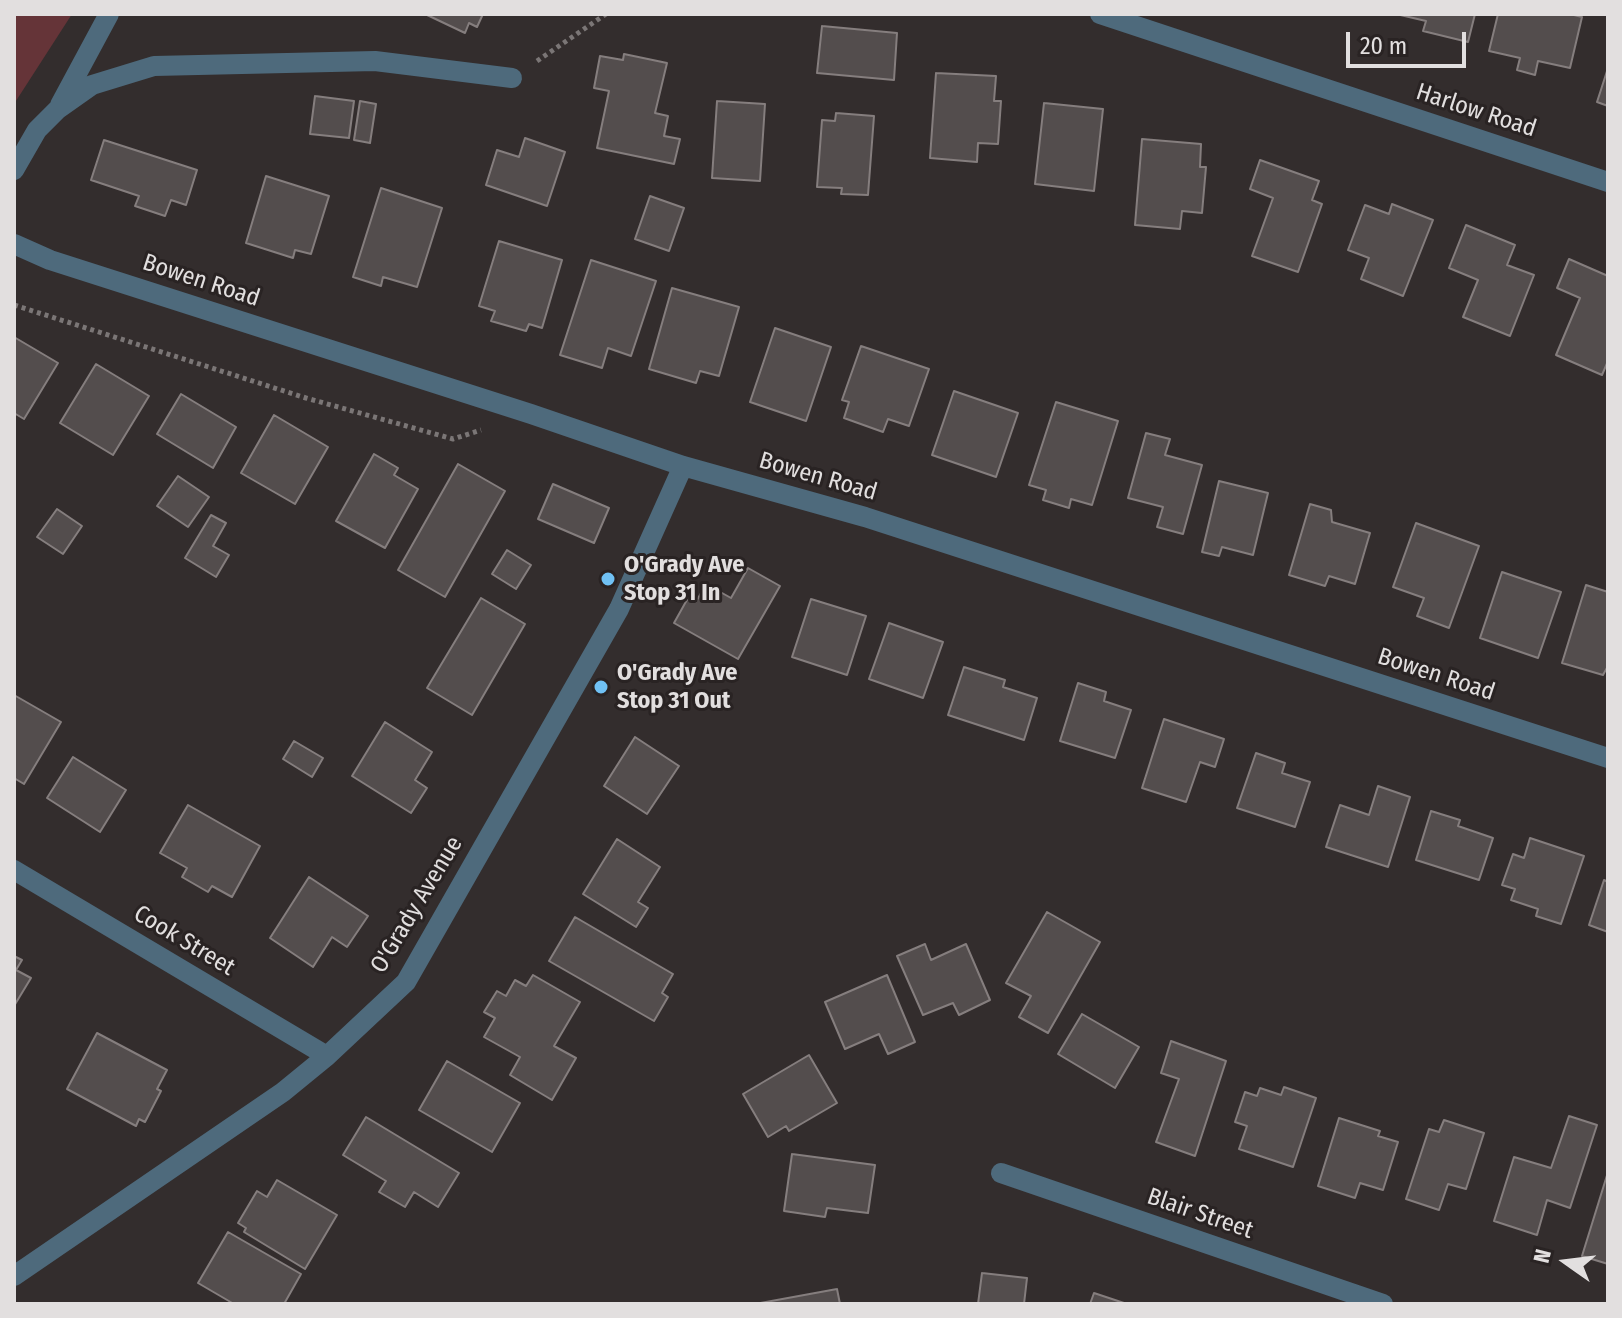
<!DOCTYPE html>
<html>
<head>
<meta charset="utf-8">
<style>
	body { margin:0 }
	#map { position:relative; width:1622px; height:1318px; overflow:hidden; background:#332d2d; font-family:"Fira Sans Condensed",sans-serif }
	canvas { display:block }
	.frame { position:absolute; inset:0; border:16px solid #e2dfdf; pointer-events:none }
	.north { position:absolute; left:1526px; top:1222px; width:80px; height:80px; -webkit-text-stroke:6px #292323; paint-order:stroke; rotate:284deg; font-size:22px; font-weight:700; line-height:32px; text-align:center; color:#e2dfdf }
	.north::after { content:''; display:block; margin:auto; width:28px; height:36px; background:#e2dfdf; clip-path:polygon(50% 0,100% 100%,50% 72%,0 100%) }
	.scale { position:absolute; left:1346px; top:32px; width:120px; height:36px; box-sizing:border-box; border:4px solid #e2dfdf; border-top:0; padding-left:10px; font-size:24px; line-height:28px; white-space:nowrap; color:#e2dfdf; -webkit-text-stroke:6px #292323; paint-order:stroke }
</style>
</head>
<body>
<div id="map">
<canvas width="1622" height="1318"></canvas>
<div class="frame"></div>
<div class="north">N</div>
<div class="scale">20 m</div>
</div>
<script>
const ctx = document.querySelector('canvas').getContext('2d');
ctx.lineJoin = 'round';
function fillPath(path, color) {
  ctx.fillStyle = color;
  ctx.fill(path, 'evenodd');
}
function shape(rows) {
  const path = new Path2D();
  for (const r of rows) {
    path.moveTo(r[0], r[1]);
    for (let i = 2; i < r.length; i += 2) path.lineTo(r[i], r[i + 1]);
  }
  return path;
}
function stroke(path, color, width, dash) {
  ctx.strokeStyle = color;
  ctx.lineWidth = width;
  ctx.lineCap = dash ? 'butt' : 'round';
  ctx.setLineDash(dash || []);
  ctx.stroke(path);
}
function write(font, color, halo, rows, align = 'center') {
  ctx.font = font + ' "Fira Sans Condensed",sans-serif';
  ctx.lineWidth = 6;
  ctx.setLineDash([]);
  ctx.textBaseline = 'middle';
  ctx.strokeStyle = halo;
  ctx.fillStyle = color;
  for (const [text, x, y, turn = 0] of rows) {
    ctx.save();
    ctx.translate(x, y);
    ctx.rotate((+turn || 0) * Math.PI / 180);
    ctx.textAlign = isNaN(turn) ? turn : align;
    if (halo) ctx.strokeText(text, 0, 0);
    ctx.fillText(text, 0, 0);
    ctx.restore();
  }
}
const green = shape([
	[14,14,72,14,14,104]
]);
const building = shape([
	[425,14,483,14,477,27,469,23,465,33,425,14],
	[1396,14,1475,14,1468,42,1423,31,1426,21,1396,14],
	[1498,14,1570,14,1582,17,1570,68,1538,61,1535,75,1517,70,1520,58,1489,51,1498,14],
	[822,26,897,33,894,80,817,73,822,26],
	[624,54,667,63,655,113,668,116,664,136,680,139,674,164,597,148,609,91,594,88,600,56,623,60,624,54],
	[1608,68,1608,106,1597,102,1608,68],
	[936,73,996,76,994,101,1001,101,998,144,978,143,977,162,930,158,936,73],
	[315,96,354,101,349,138,310,134,315,96],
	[360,101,376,104,370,143,354,140,360,101],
	[717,101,765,104,760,181,712,178,717,101],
	[1044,103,1103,109,1094,191,1035,184,1044,103],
	[836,113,874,116,868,195,841,194,842,188,817,187,822,120,835,121,836,113],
	[525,138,565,152,547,206,486,185,497,150,519,157,525,138],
	[1142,139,1201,144,1200,167,1206,167,1202,213,1182,211,1180,229,1135,225,1142,139],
	[104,140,197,170,186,205,171,200,165,216,135,206,139,196,91,180,104,140],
	[1260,160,1319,181,1312,200,1322,204,1298,272,1252,256,1273,198,1250,189,1260,160],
	[266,176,329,196,311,254,295,250,293,258,246,243,266,176],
	[381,188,442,208,417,287,383,277,381,286,353,277,381,188],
	[650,196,684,208,669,251,635,239,650,196],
	[1392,204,1433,220,1403,296,1361,279,1369,258,1348,250,1365,205,1389,214,1392,204],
	[1466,225,1515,245,1507,265,1534,275,1510,336,1463,317,1478,280,1449,268,1466,225],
	[499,241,562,260,542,328,529,324,526,331,491,321,495,311,479,306,499,241],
	[1569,259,1608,276,1608,361,1602,375,1556,355,1580,298,1557,288,1569,259],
	[591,260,656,281,631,356,608,348,602,368,560,355,591,260],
	[672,288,739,307,719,376,700,371,696,383,649,369,672,288],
	[775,328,831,347,806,421,750,402,775,328],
	[14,337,58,363,24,419,14,413,14,337],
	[861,346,929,369,909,426,888,419,883,432,844,418,849,402,842,400,861,346],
	[96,364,149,396,113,455,60,423,96,364],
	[954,391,1018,413,996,477,932,455,954,391],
	[181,394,236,427,213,468,157,434,181,394],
	[1056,402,1118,421,1092,505,1071,499,1069,508,1043,500,1046,490,1029,485,1056,402],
	[274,415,328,447,295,504,241,473,274,415],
	[1146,433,1170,439,1165,455,1202,465,1183,534,1157,527,1163,507,1128,498,1146,433],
	[374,454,398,468,394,475,418,489,385,548,336,521,374,454],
	[458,464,505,491,445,597,398,570,458,464],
	[178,476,209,497,188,527,157,506,178,476],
	[1219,481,1268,493,1253,555,1222,547,1219,556,1202,552,1219,481],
	[553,484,609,508,594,543,538,519,553,484],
	[1310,504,1331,510,1332,522,1370,533,1355,584,1329,576,1325,586,1289,575,1310,504],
	[57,509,82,526,63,554,37,537,57,509],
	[211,515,226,523,213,546,229,555,216,577,185,558,211,515],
	[1416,523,1479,546,1449,628,1417,616,1424,598,1393,587,1416,523],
	[507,550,531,565,516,589,492,574,507,550],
	[748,568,780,586,738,659,674,623,688,598,696,602,706,584,731,598,748,568],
	[1502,572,1561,592,1538,658,1480,638,1502,572],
	[1586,585,1608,592,1608,666,1603,675,1562,663,1586,585],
	[481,598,525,624,472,715,427,688,481,598],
	[811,599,866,616,847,675,792,657,811,599],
	[889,623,943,642,923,698,869,679,889,623],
	[964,667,1005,680,1003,687,1037,698,1024,740,948,715,964,667],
	[1078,683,1106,692,1104,701,1131,710,1115,758,1060,741,1078,683],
	[14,695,61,722,24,784,14,778,14,695],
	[1164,719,1224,739,1215,767,1200,762,1186,802,1142,788,1164,719],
	[385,722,432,752,415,780,427,788,411,813,352,776,385,722],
	[635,737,679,766,647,814,604,786,635,737],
	[294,741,323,758,312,777,283,759,294,741],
	[1256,753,1285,763,1282,773,1310,782,1295,827,1237,808,1256,753],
	[73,757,126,790,100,832,47,798,73,757],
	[1378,786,1410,797,1388,867,1326,847,1340,805,1369,815,1378,786],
	[188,805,260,846,232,897,212,886,208,892,182,877,187,868,160,853,188,805],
	[1431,811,1460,820,1458,826,1493,838,1479,880,1416,860,1431,811],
	[1530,838,1584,856,1561,924,1536,916,1538,909,1511,900,1515,889,1502,885,1513,854,1524,858,1530,838],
	[617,839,660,867,638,902,648,908,636,927,583,894,617,839],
	[309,877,368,916,347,947,332,937,313,967,270,938,309,877],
	[1604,880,1608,882,1608,932,1589,925,1604,880],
	[1047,912,1100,942,1048,1033,1019,1017,1031,996,1006,983,1047,912],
	[575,917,673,974,662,993,668,997,654,1021,549,961,575,917],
	[925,944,931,960,966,944,990,1000,959,1015,953,1003,923,1015,897,956,925,944],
	[14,956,22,960,16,970,31,978,14,1006,14,956],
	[533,975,580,1002,554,1046,576,1058,552,1100,510,1075,520,1057,484,1037,495,1018,484,1012,497,991,506,996,515,980,526,986,533,975],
	[887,975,915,1042,888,1054,879,1034,845,1049,825,1002,887,975],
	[1082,1014,1139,1047,1115,1088,1058,1054,1082,1014],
	[97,1033,167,1070,157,1089,161,1091,145,1122,139,1119,136,1126,67,1089,97,1033],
	[1171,1041,1226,1061,1195,1156,1156,1142,1179,1079,1161,1073,1171,1041],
	[809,1055,837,1103,789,1131,786,1126,768,1137,743,1094,809,1055],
	[447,1061,520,1103,492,1152,419,1110,447,1061],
	[1284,1087,1316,1098,1293,1167,1239,1149,1247,1126,1235,1122,1245,1092,1257,1096,1260,1088,1281,1095,1284,1087],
	[1569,1116,1597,1125,1570,1208,1547,1200,1537,1235,1494,1221,1514,1157,1551,1168,1569,1116],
	[366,1117,459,1173,438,1207,414,1192,405,1207,379,1192,386,1181,343,1155,366,1117],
	[1339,1118,1380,1131,1378,1136,1398,1142,1383,1190,1360,1183,1355,1198,1318,1186,1339,1118],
	[1444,1120,1484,1133,1466,1189,1448,1184,1439,1210,1406,1199,1429,1129,1439,1132,1444,1120],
	[792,1154,875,1165,868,1213,827,1208,825,1217,784,1211,792,1154],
	[1608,1172,1608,1264,1582,1256,1608,1172],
	[277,1180,337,1215,305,1269,244,1232,246,1228,238,1223,257,1191,267,1197,277,1180],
	[228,1232,301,1274,284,1304,234,1304,198,1283,228,1232],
	[982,1273,1027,1278,1024,1304,978,1304,982,1273],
	[837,1289,840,1304,755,1304,837,1289],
	[1094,1293,1127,1304,1090,1304,1094,1293]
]);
const path = shape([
	[537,61,606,14],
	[14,305,306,398,453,439,481,430]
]);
const minor = shape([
	[1100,14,1608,182],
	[60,105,109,14],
	[14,170,37,130,58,109,92,85,154,66,375,61,512,78],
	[14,244,50,260,531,414,683,466,865,517,1608,758],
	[14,870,327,1056],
	[1001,1173,1383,1304],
	[14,1276,283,1092,327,1056,406,982,619,609,683,466]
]);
const markers = [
	[608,579,8,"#70c1f4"],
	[601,687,8,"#70c1f4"]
];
const streetNames = [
	["Harlow Road",1476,111,18],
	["Bowen Road",201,281,18],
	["Bowen Road",818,477,16],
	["Bowen Road",1436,675,18],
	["O'Grady Avenue",417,905,-59],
	["Cook Street",184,941,31],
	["Blair Street",1200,1214,19]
];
const poiNames = [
	["O'Grady Ave",624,565],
	["Stop 31 In",624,593],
	["O'Grady Ave",617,673],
	["Stop 31 Out",617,701]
];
fillPath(green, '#653438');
fillPath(building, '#534d4d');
stroke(building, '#857e7e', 2);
stroke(path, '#7b7676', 5, [4, 4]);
stroke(minor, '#4e6a7c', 20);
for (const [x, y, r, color] of markers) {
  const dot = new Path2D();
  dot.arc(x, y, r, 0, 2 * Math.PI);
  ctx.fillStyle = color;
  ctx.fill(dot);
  stroke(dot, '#292323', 3);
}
write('24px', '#e2dfdf', '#292323', streetNames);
write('bold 24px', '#e2dfdf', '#292323', poiNames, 'left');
</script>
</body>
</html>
